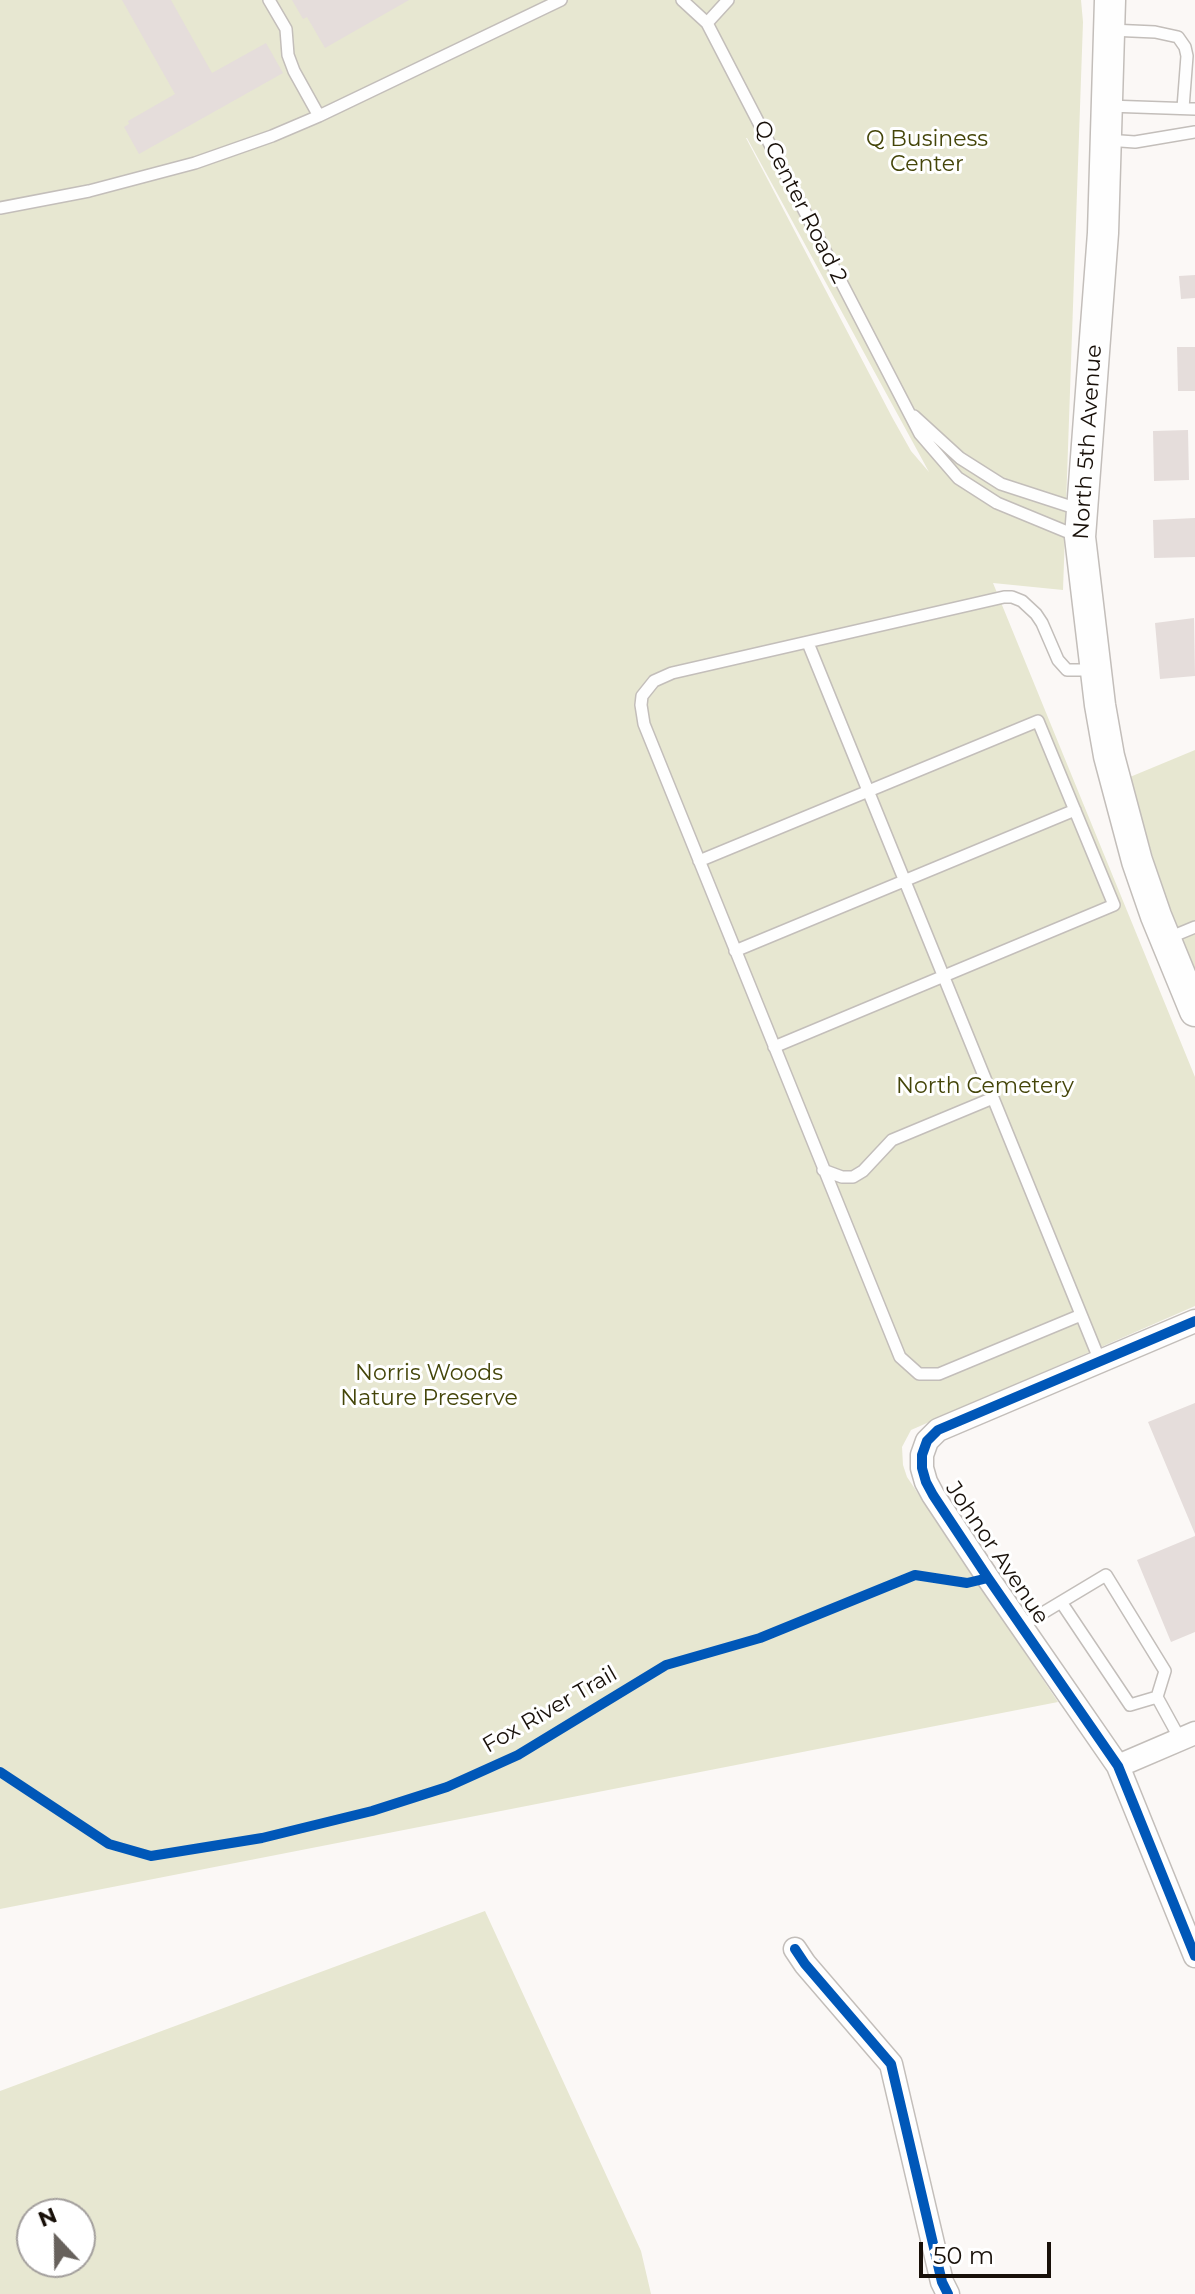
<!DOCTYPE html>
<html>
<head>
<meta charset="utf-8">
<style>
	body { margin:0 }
	#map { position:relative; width:1195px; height:2294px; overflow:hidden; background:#fbf8f6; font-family:Montserrat,sans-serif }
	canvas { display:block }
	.north { position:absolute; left:16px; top:2198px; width:80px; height:80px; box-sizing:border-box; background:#fff; border:2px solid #a39f9d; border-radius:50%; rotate:338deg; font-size:22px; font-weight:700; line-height:32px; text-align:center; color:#181009 }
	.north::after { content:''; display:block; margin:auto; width:28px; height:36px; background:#67615c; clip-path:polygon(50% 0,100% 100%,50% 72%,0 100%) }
	.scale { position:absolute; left:919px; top:2242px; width:132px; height:36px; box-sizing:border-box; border:4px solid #181009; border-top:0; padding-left:10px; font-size:24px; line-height:28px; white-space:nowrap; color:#181009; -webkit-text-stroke:6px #fff; paint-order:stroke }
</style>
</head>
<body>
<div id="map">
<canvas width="1195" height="2294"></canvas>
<div class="north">N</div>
<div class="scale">50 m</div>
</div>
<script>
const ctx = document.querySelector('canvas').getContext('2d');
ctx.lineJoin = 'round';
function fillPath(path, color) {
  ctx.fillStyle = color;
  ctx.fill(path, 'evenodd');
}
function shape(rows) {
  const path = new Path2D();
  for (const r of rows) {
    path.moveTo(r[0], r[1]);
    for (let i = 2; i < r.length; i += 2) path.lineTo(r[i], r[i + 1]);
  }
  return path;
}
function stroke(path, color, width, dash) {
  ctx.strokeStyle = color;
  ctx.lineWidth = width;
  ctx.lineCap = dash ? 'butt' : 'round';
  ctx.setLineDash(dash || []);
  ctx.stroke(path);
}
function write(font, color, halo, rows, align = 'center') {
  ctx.font = font + ' Montserrat,sans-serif';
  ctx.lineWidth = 6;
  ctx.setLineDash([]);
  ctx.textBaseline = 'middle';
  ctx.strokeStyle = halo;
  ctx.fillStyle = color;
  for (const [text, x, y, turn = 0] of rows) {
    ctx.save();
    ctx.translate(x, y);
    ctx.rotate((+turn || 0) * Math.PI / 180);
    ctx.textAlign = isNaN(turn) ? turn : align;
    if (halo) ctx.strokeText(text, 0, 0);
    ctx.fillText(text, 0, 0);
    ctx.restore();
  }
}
const green = shape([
	[0,0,1081,0,1083,22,1063,590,993,583,1195,1077,1195,1306,911,1430,902,1447,903,1465,907,1477,1058,1702,0,1909],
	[746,138,747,138,929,472,911,451,892,417],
	[1195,750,1195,975,1159,879,1130,777],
	[485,1911,641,2251,651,2294,0,2294,0,2091],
	[32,2214,80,2214,80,2262,32,2262]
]);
const building = shape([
	[122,0,171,0,212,73,266,43,283,73,139,154,124,127,129,124,128,121,175,94],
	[292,0,409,0,325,48,307,17,303,19],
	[1195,275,1195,298,1181,299,1179,276],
	[1177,347,1195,347,1195,391,1178,391],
	[1188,430,1189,480,1154,481,1153,431],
	[1195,518,1195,557,1154,558,1153,520],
	[1194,618,1195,676,1160,679,1155,623],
	[1195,1403,1195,1534,1148,1422],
	[1195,1536,1195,1632,1171,1642,1137,1560]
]);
const lane = shape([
	[269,0,286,29,288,55,294,71,319,116],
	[682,0,707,23,920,434,958,478,997,503,1077,536],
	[707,23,728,0],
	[1110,30,1155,32,1178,37,1185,47,1187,56,1183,108],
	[1108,106,1195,109],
	[1106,140,1135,142,1195,132],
	[0,208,89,191,195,163,272,136,319,116,561,0],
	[914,416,960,458,1001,484,1081,510],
	[808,643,1100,1361],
	[699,861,1038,721,1114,905,774,1047],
	[1166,939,1195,927],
	[735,951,1075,810],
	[823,1170,842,1177,853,1177,863,1171,892,1140,993,1098],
	[1081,1315,939,1374,919,1374,900,1357,644,724,641,705,642,696,654,681,672,673,1004,597,1012,597,1022,601,1036,614,1042,623,1058,660,1067,670,1095,670],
	[1061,1602,1130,1705,1157,1697],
	[1021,1626,1106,1575,1165,1671,1157,1697,1180,1739]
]);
const street = shape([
	[1195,1321,938,1430,927,1441,922,1455,922,1468,926,1482,933,1495,988,1578,1118,1766,1195,1956],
	[1118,1766,1195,1733],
	[795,1949,805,1964,891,2064,942,2282,948,2294]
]);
const secondary = shape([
	[1110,0,1103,233,1080,537,1100,705,1109,756,1137,861,1156,916,1195,1011]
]);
const cycleway = shape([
	[1195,1321,938,1430,927,1441,922,1455,922,1468,926,1482,933,1495,988,1578,1118,1766,1195,1956],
	[0,1772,109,1844,151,1856,262,1838,372,1811,447,1787,518,1755,666,1665,760,1638,915,1575,967,1583,988,1578],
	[795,1949,805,1964,891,2064,942,2282,948,2294]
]);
const parkNames = [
	["Q Business",927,140],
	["Center",927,165],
	["North Cemetery",985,1087],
	["Norris Woods",429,1374],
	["Nature Preserve",429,1399]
];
const streetNames = [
	["Q Center Road 2",800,202,63],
	["North 5th Avenue",1088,442,-86],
	["Johnor Avenue",997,1553,56],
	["Fox River Trail",550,1710,-30]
];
fillPath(green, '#e7e7d1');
fillPath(building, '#e5dddb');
stroke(lane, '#c3beba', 14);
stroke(street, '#c3beba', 25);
stroke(secondary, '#c3beba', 33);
stroke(lane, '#fefefe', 11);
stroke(street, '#fefefe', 22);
stroke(secondary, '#fefefe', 30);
stroke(cycleway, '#0057b8', 10);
write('22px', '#444509', '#fff', parkNames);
write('22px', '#181009', '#fff', streetNames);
</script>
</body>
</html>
